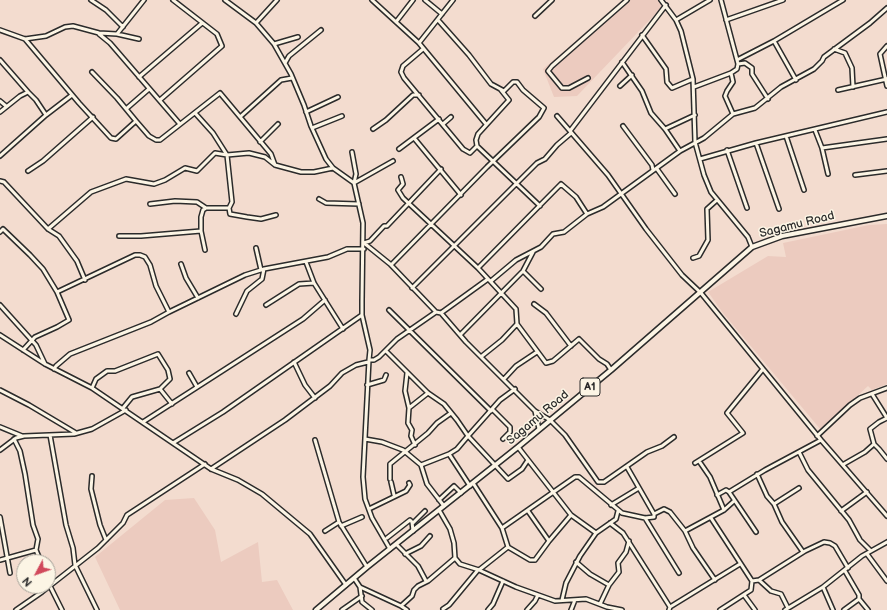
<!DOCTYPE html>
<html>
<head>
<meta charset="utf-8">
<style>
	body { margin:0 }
	#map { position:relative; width:887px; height:610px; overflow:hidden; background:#f3dccf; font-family:"Balsamiq Sans",sans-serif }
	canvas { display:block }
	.north { position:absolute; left:16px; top:554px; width:40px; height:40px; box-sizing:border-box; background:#fcf5e5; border:1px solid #a8a49b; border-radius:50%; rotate:229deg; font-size:11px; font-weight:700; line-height:16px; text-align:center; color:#2b2b2b }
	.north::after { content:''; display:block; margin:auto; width:14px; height:18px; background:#d1495b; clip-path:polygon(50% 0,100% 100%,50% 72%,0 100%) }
</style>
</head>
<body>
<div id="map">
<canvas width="887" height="610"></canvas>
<div class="north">N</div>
</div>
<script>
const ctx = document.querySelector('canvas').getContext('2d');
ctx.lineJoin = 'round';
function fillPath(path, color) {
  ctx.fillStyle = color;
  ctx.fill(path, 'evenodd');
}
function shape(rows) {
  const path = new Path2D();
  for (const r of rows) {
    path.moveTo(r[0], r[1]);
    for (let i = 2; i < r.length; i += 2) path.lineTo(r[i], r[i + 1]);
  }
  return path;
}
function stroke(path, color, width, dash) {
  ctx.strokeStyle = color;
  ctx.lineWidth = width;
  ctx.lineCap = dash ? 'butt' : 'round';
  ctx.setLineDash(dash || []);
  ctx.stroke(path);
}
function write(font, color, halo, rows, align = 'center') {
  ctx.font = font + ' "Balsamiq Sans",sans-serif';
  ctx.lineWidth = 3;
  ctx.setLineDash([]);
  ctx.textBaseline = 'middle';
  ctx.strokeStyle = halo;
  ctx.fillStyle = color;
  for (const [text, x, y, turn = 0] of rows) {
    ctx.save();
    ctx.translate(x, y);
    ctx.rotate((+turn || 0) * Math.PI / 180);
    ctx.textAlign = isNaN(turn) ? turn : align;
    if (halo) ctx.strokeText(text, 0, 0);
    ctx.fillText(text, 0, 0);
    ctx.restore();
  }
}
const built = shape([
	[624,0,659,0,664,5,577,96,554,97,543,69],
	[887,224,887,384,872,390,868,386,821,430,723,313,708,292,768,256,786,257,783,243,869,225],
	[194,498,215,530,221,562,258,542,262,582,277,580,293,610,120,610,95,557,165,500]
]);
const minor = shape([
	[91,0,106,10,123,27],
	[225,0,256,23,274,44,291,74,304,105,311,126,326,159,333,168,354,183],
	[372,0,419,43],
	[425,0,442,14],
	[453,0,419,43,486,124],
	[661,0,676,20,681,31,693,79,695,142,704,175,711,192,748,237,752,247],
	[721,0,737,60],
	[535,16,552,0],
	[676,20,710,0],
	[726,20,783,0],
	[396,22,413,0],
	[256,23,277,0],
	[0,30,25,39,46,36,65,27,73,26,99,33,117,34,139,39],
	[99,34,110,43,179,123],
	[117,34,144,0],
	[642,35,666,69,667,82,672,88,693,79],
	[25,39,79,103,111,138,116,139,136,121,117,98,92,72],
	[774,41,796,80],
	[274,44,298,37],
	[887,46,880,54,887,86],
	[423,49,403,66,401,72,404,78,463,149,470,153,477,146],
	[834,49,845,53,852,68,853,87],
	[0,60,28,92],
	[622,62,642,91,651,113,665,129,680,151],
	[285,63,289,56,321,30],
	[738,64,745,63,752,68,752,74,768,99],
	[731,73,733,82,727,91,725,96,733,114],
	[139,77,201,24],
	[588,78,569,88,562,88,548,71,552,66,627,0],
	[620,86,632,75],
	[694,87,731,73,737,69,738,64,737,60,774,41,843,0],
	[501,90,509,100,478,134,476,140,477,146,540,206],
	[838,90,887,79],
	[160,100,222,46,217,34,173,0],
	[0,101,6,106],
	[126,109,149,89],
	[0,112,20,96,28,92,36,100,46,115,0,156],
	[306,112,338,97],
	[195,113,213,133,227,155,249,153,265,157,275,165,301,172,314,172,333,168],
	[46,115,72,95],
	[557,116,608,175,646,229,682,275,701,293,821,440,887,516],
	[240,117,281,80,292,78],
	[136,121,149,136,156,140,160,140,220,93,271,154,275,165],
	[443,124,451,117],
	[623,126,652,165,653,170],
	[312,128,342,116],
	[373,129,386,120,413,95,419,95],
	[665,129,695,115],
	[815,130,822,148,828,174],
	[570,131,666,5],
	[786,136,804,190],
	[414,138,461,195],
	[260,142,278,124],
	[756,143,779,209],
	[822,148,887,139],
	[399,149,439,119],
	[727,150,747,208],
	[352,152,356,174,354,183,363,223,362,301,362,315,370,350,369,360,374,360,379,357,397,339,436,312,441,313,466,342,535,411,550,420,565,435,598,482,604,482,647,452,662,446,674,437],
	[700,159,756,143,887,112],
	[657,169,675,194],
	[28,171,43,161,93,117],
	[855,175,887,171],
	[401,177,403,184,398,190,403,198,478,268,516,309,517,324,502,340,482,356],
	[0,181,4,182,48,229,59,236,77,261,85,280],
	[354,183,393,161],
	[319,199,326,203,359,204],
	[229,208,230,214,247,217,261,219,276,215],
	[48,229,91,192,126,179,154,184,165,180,185,168,197,171,215,153,227,155,232,202,229,208,206,208,197,202,175,201,150,204],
	[0,232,3,229,30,255,43,269,57,292],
	[119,236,141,236,201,231],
	[364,243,370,241,384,226,387,226,441,169],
	[364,243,390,264,436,312],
	[256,248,261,270],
	[205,250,201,231,201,217,203,210,206,208],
	[693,258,699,256,708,240,707,209,717,200],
	[306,262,314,283,343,329],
	[181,264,186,278,198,298],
	[391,265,487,167,539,117,544,108,523,90,517,82,513,82,504,91,491,84,469,55,438,20],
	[478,268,561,184,576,197,587,214],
	[523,271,541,289],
	[491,281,516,260,541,247,553,234,564,232,587,214,603,207,680,151,704,138,733,114,755,108,781,87,814,69,822,61,824,57,870,23,887,8],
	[412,288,537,163,545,159,557,145,571,133],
	[534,304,546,313,571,346],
	[0,305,36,345,45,364],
	[266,305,299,284,314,283],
	[389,310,491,411],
	[441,313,488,279],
	[236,314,247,291,262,279,264,269],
	[517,324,546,363,553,361,579,339,599,359,607,364,611,370],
	[0,335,45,364,92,388,211,469,238,480,262,494,310,534,346,585],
	[460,335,523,271,533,252],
	[23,350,35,337,57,327,69,320,57,292,135,255,140,255,145,257,150,265,156,286,169,312,245,275,264,269,328,257,347,249,364,249],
	[386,351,428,393,444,404,457,420,468,436,500,400,515,389],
	[369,360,363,477,365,499,372,518,390,549],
	[294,362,305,385,315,398],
	[54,369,56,366,70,354,151,322,169,312],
	[189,373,197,387],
	[407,373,405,391,409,408],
	[504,379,516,366,537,352],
	[367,385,384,380,386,375],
	[92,388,96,379,107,371,115,371,158,354,168,370,170,379,160,389,172,404],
	[0,390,29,405,76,433],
	[872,394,887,418],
	[123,408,132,397,160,389],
	[492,409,510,427,510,432,503,439],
	[535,411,539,429],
	[143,422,303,319,325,300],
	[0,427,22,436],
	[50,435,66,525,73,548,75,565,97,610],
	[817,436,850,405,860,398,887,388],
	[14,439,20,451,25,474,33,525,38,539,36,550],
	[365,439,382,442,403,450,421,465,427,484,444,506],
	[315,440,339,522,367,567],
	[173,443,223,412,362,315],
	[874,444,870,429,879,422,887,418],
	[415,445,411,436,412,430,408,423,409,408,428,393],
	[518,447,571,515,596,533],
	[0,450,16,438,24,436,74,434,92,429,126,410],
	[799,452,808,470,849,520,860,540,871,551],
	[449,454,470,486],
	[699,461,710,477,724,510],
	[695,463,743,433,727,413,763,369],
	[844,464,865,452,874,444,879,449,887,459],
	[421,465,449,454,457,449,468,436,508,479,522,469,528,460],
	[627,467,654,514],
	[211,469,285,420,330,386,342,373,356,365,368,362],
	[757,474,767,496,774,504,782,522,803,552],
	[92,476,91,489,100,525,106,540],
	[390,479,390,464,428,433,437,423,451,413],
	[391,482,394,495],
	[473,483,502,528,508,547,479,570],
	[717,495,726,490,729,492],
	[439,500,454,486,461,493],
	[774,504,799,488],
	[611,505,639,488],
	[369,509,406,491,410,485,409,483],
	[528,511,549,541],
	[841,511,867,492],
	[0,517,10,573],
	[645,518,679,573],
	[711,518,752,581,751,590,720,610],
	[413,523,425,511],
	[610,523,623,533,670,607],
	[341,526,362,517],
	[502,528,575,477,579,477,622,513,645,518,654,517,654,514,664,509,670,512,685,531,693,548,715,580],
	[325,531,339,522],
	[685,531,724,510,734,501],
	[756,532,729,492,765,470,821,440],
	[387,538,410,520,412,522,413,531],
	[396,544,418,566,426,581],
	[508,547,530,560,535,560,549,541,571,515],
	[405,554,421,546,430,536],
	[867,554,887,581],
	[455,558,460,564,479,570,516,587,555,601,586,599,607,607,622,610],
	[0,560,36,550,41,562],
	[576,562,590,574,609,585],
	[354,578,360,587,362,602,372,610],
	[759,580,771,591,781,594,788,608],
	[752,581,759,580,805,551,824,542,830,543,835,546,848,568],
	[48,582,62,610],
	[360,587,401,606,412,596,414,590,418,586,428,581,455,558,454,543,450,529,439,510],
	[823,587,833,610],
	[744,595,755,610],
	[859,599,868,610],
	[562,600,566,583,580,556,596,533,616,519,618,511],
	[600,604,609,585,619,572,618,563,626,552,629,541],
	[401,606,407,610],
	[443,609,449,605,478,570],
	[16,610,42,592,98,548,123,523,127,515,205,464],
	[342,610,362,596],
	[488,610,493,604,503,581],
	[527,610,535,601,538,595],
	[571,610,575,600],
	[669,610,670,607,740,564],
	[785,610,823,587,862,556,887,542],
	[844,610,859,599,859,595,845,571]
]);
const highway = shape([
	[316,610,367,567,518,447,611,370,752,247,782,236,887,216]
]);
const shields = [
	[590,387,20]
];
const shieldNames = [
	["A1",590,387]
];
const streetNames = [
	["Sagamu Road",797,225,-14],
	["Sagamu Road",538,418,-40]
];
fillPath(built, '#eccbbf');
stroke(minor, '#2b2b2b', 6);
stroke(highway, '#2b2b2b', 7);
stroke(minor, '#fcf5e5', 3);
stroke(highway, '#fcf5e5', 4);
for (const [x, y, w] of shields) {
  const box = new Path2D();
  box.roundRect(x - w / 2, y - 9, w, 18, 3);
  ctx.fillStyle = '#fcf5e5';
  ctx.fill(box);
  stroke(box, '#2b2b2b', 1);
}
write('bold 11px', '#2b2b2b', null, shieldNames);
write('12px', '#2b2b2b', '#fcf5e5', streetNames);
</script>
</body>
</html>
